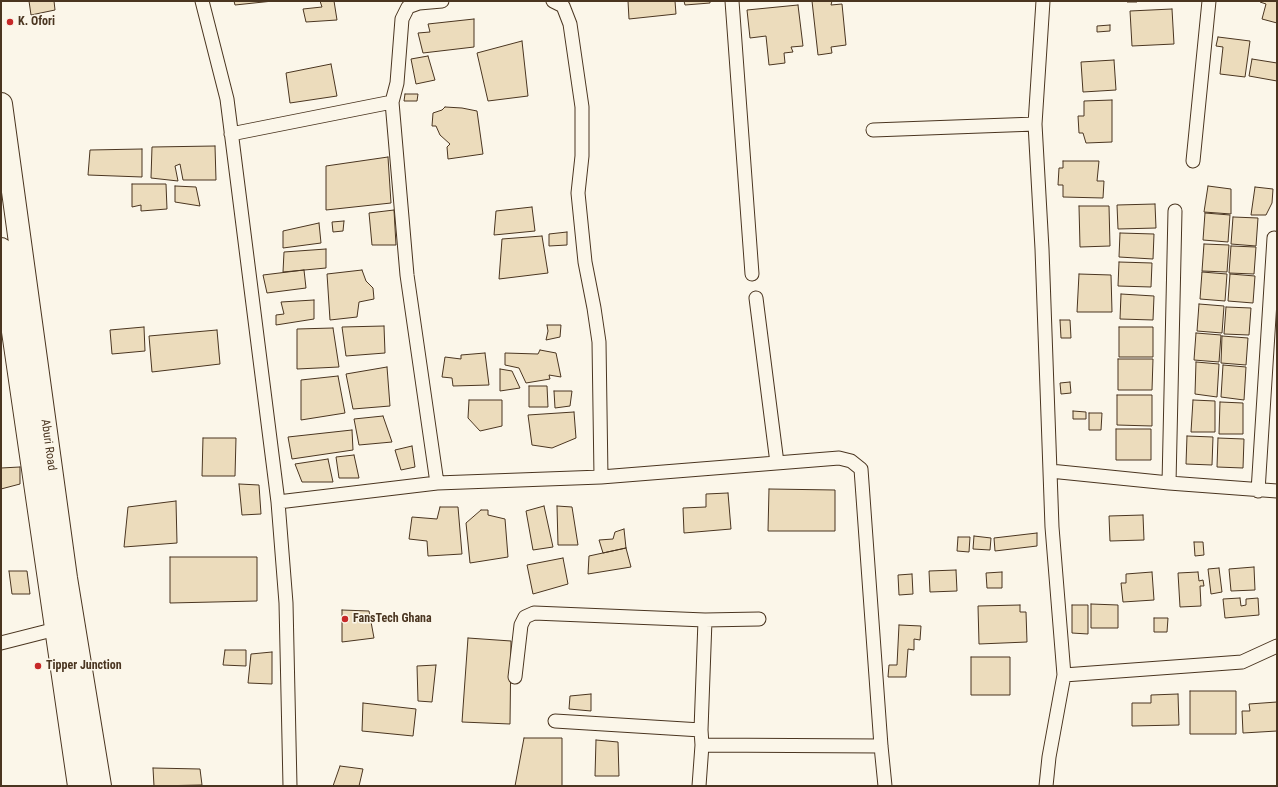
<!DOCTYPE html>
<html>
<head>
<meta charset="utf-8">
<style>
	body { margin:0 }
	#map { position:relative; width:1278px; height:787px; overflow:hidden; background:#fbf6e9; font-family:"Roboto Condensed",sans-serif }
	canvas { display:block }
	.frame { position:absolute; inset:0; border:2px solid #4a3520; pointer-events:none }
</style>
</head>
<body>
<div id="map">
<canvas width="1278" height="787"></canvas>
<div class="frame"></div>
</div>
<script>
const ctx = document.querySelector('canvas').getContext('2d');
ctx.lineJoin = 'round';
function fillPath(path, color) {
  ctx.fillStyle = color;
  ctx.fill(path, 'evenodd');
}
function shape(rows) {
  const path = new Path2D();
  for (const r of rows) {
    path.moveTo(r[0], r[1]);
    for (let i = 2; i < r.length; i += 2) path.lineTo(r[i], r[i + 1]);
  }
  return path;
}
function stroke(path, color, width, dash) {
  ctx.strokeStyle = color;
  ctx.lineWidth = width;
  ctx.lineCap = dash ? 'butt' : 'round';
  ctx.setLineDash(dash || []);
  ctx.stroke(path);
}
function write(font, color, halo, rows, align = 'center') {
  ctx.font = font + ' "Roboto Condensed",sans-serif';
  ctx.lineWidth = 3;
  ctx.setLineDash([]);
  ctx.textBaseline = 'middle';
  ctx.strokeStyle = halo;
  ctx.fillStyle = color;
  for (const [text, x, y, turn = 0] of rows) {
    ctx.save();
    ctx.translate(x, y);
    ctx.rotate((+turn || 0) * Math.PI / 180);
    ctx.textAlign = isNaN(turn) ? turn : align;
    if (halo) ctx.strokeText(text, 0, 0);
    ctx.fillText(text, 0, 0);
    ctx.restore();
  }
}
const building = shape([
	[29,1,54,1,55,10,31,15,29,1],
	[234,1,273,1,235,5,234,1],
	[320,1,334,1,337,20,306,22,303,9,322,7,320,1],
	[628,1,675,1,676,14,629,19,628,1],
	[684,1,710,1,710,3,685,5,684,1],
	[812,1,832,1,831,5,842,4,846,45,831,47,832,53,818,55,812,1],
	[1127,1,1137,1,1137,2,1127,2,1127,1],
	[1260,1,1277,1,1277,23,1262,19,1266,4,1260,2,1260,1],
	[798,5,803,46,791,47,793,52,784,53,785,63,769,65,766,36,750,38,747,10,798,5],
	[1172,9,1174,44,1132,46,1130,11,1172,9],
	[474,19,474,47,423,53,418,33,430,32,428,24,474,19],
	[1110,25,1110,31,1097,32,1097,26,1110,25],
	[1218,37,1250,41,1245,77,1220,74,1223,47,1216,46,1218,37],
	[522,41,528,96,488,101,477,53,522,41],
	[428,56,435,80,416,84,411,59,428,56],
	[1252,59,1277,63,1277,81,1249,76,1252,59],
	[1114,60,1116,90,1083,92,1081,62,1114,60],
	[331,64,337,96,290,103,286,73,331,64],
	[405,94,418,94,417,101,404,101,405,94],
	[1112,100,1112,142,1086,143,1083,133,1079,133,1078,116,1084,116,1084,101,1112,100],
	[445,107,462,108,477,111,483,154,448,159,447,147,450,144,440,135,436,126,432,126,433,113,442,110,445,107],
	[215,146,216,180,183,180,180,164,175,166,178,181,151,178,152,147,215,146],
	[142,149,142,177,88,175,90,150,142,149],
	[388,157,391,203,326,210,326,166,388,157],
	[1063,161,1099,161,1097,181,1104,181,1103,198,1063,197,1063,185,1058,185,1059,168,1063,168,1063,161],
	[132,184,166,184,167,209,141,211,141,205,132,207,132,184],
	[175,186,196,187,200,206,175,202,175,186],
	[1208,186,1231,189,1231,214,1204,212,1208,186],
	[1255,187,1273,189,1272,203,1266,215,1251,215,1255,187],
	[1155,204,1156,228,1118,229,1117,205,1155,204],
	[1079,206,1109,206,1110,246,1080,247,1079,206],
	[532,207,535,231,494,235,496,211,532,207],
	[394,210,396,245,372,245,369,213,394,210],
	[1205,213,1230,215,1228,242,1203,240,1205,213],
	[1233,217,1258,218,1256,246,1231,244,1233,217],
	[344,221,343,231,333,232,332,222,344,221],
	[319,223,321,243,283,248,283,231,319,223],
	[567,232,567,245,549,246,549,234,567,232],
	[1120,233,1154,234,1153,259,1119,257,1120,233],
	[542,236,548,273,499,279,502,239,542,236],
	[1204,244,1229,245,1227,272,1202,271,1204,244],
	[1231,246,1256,247,1254,274,1229,273,1231,246],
	[326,249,326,268,283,272,284,252,326,249],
	[1119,262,1152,263,1151,287,1118,286,1119,262],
	[304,270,306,288,267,293,263,275,304,270],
	[362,270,366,281,373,288,374,299,359,302,357,317,330,320,327,274,362,270],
	[1202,272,1227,274,1225,301,1200,299,1202,272],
	[1079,274,1111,275,1112,312,1077,312,1079,274],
	[1230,274,1255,276,1253,303,1228,301,1230,274],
	[1121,294,1154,296,1153,320,1120,319,1121,294],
	[314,300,314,319,276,325,276,315,284,314,281,302,314,300],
	[1199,304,1224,306,1222,333,1197,331,1199,304],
	[1226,307,1251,308,1249,335,1224,334,1226,307],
	[1060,320,1070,320,1071,338,1061,338,1060,320],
	[547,325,561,325,560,337,546,340,548,331,547,325],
	[384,326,385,353,346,356,342,327,384,326],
	[144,327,145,351,112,354,110,330,144,327],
	[1119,327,1153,327,1153,357,1119,357,1119,327],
	[333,328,339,367,297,369,297,329,333,328],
	[217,330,220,364,152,372,149,336,217,330],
	[1196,333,1221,335,1219,362,1194,360,1196,333],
	[1222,336,1248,338,1246,365,1221,363,1222,336],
	[540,350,556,353,561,377,549,375,550,379,526,383,519,368,505,365,505,353,538,354,540,350],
	[485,353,489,385,453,386,452,378,442,377,445,357,461,359,461,355,485,353],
	[1118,359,1153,359,1152,390,1118,390,1118,359],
	[1196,362,1219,364,1217,397,1195,394,1196,362],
	[1223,365,1246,367,1244,400,1221,397,1223,365],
	[387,367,390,406,353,409,346,374,387,367],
	[500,369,512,371,520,388,500,391,500,369],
	[338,376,345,413,301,420,301,380,338,376],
	[1070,382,1071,393,1061,394,1060,383,1070,382],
	[529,386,547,386,548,407,529,407,529,386],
	[554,391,572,391,570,406,555,408,554,391],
	[1117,395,1152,395,1152,426,1117,425,1117,395],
	[469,400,502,400,502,426,480,431,468,418,469,400],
	[1193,400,1215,401,1215,432,1191,432,1193,400],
	[1220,402,1243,403,1243,434,1219,434,1220,402],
	[1073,411,1086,412,1086,419,1073,419,1073,411],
	[574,412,576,438,552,448,532,445,528,415,574,412],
	[1089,413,1102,413,1101,430,1089,430,1089,413],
	[383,416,392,442,359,445,354,419,383,416],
	[1116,429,1151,429,1151,460,1116,460,1116,429],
	[352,430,353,450,292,459,288,437,352,430],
	[1187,436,1213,437,1212,465,1186,464,1187,436],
	[203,438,236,438,235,476,202,476,203,438],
	[1218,438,1244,439,1243,468,1217,467,1218,438],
	[412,446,415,467,401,470,395,450,412,446],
	[354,455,359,478,339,478,336,457,354,455],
	[328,459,333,482,302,482,295,464,328,459],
	[20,467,20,484,1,489,1,468,20,467],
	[239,484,259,485,261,514,242,515,239,484],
	[769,489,835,490,835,531,768,531,769,489],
	[728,493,731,529,684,533,683,508,706,507,706,494,728,493],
	[176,501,177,543,124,547,128,507,176,501],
	[544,506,553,547,533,550,526,511,544,506],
	[557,506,572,507,578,545,558,545,557,506],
	[440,507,458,507,462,554,428,556,427,541,409,539,412,517,437,519,440,507],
	[481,510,488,510,488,515,505,519,508,557,470,563,466,523,481,510],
	[1143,515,1144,540,1110,541,1109,516,1143,515],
	[624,529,626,548,603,553,599,540,613,539,615,532,624,529],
	[1037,533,1037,546,995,551,994,538,1037,533],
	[974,536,991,538,990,550,973,549,974,536],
	[958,537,970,537,969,552,957,551,958,537],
	[1194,542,1203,542,1204,555,1195,556,1194,542],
	[626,548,631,567,588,574,589,556,626,548],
	[170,557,257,557,257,601,170,603,170,557],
	[563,558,568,584,533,594,527,565,563,558],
	[1254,567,1255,590,1231,591,1229,569,1254,567],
	[1219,568,1222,592,1211,594,1208,569,1219,568],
	[956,570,957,591,930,592,929,571,956,570],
	[9,571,27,571,30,594,12,594,9,571],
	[1002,572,1002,588,987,588,986,573,1002,572],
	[1152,572,1154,600,1123,602,1121,583,1126,583,1126,574,1152,572],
	[1198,572,1199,581,1203,580,1204,586,1200,586,1201,606,1180,607,1178,573,1198,572],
	[912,574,913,594,899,595,898,575,912,574],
	[1240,598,1241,606,1246,605,1246,599,1258,598,1259,615,1225,618,1223,599,1240,598],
	[1091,604,1118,605,1118,628,1091,628,1091,604],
	[1020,605,1020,612,1026,612,1027,642,979,644,978,606,1020,605],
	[1072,605,1088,605,1088,634,1072,633,1072,605],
	[342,610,369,611,374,638,342,642,342,610],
	[1154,618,1168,618,1167,632,1154,632,1154,618],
	[899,625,921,626,920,640,914,639,914,650,908,649,906,677,888,677,889,665,897,665,899,625],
	[468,638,511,641,510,724,462,722,468,638],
	[225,650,246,650,246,666,223,665,225,650],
	[272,652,272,684,248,683,251,654,272,652],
	[971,657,1010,657,1010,695,971,695,971,657],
	[436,665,432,702,418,701,417,666,436,665],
	[1190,691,1236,691,1236,734,1190,734,1190,691],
	[591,694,591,711,569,709,570,696,591,694],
	[1178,694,1179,725,1132,726,1132,703,1151,703,1151,695,1178,694],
	[1277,702,1277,731,1243,733,1242,711,1250,711,1249,704,1277,702],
	[363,703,416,709,413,736,362,731,363,703],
	[524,738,562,738,562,786,515,786,524,738],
	[596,740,618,742,619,776,595,776,596,740],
	[340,766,363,769,359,786,333,786,340,766],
	[153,768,200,769,202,785,154,786,153,768]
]);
const street = shape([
	[202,1,227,99,278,502,286,603,290,786],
	[553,1,563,6,570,24,582,107,582,156,578,193,585,262,594,308,599,342,601,477],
	[732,1,752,274],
	[1043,1,1035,124,1042,249,1052,527,1064,675,1049,757,1046,786],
	[873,130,1035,124],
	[231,134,392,102],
	[1193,161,1209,1],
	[756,298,777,463],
	[1050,471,1169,483,1277,491],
	[437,483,407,275,392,102,397,83,402,19,408,7,419,3,442,1],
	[1169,483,1175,211],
	[1258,491,1274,238],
	[278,502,437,483,601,477,839,458,851,461,861,469,881,746,885,786],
	[1,643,56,629],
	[1064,675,1242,662,1277,646],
	[515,677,521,625,525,617,534,613,705,620,759,619],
	[555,721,701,730],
	[702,745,881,746],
	[699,786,702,745,701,730,705,620]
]);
const highway = shape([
	[1,104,66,578,100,786],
	[1,249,79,786]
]);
const markers = [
	[10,22,4,"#c62828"],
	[345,619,4,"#c62828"],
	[38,666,4,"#c62828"]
];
const poiNames = [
	["K. Ofori",18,22],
	["FansTech Ghana",353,619],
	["Tipper Junction",46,666]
];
const streetNames = [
	["Aburi Road",48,445,82]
];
fillPath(building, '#ecdcbc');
stroke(building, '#4a3520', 1);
stroke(street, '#4a3520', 15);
stroke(highway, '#4a3520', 24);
stroke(street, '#fbf6e9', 13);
stroke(highway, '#fbf6e9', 22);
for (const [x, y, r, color] of markers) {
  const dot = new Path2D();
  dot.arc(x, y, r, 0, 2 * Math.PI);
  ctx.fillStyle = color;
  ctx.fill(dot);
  stroke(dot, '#fbf6e9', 1.5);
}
write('bold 12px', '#4a3520', '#fbf6e9', poiNames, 'left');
write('12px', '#4a3520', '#fbf6e9', streetNames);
</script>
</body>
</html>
